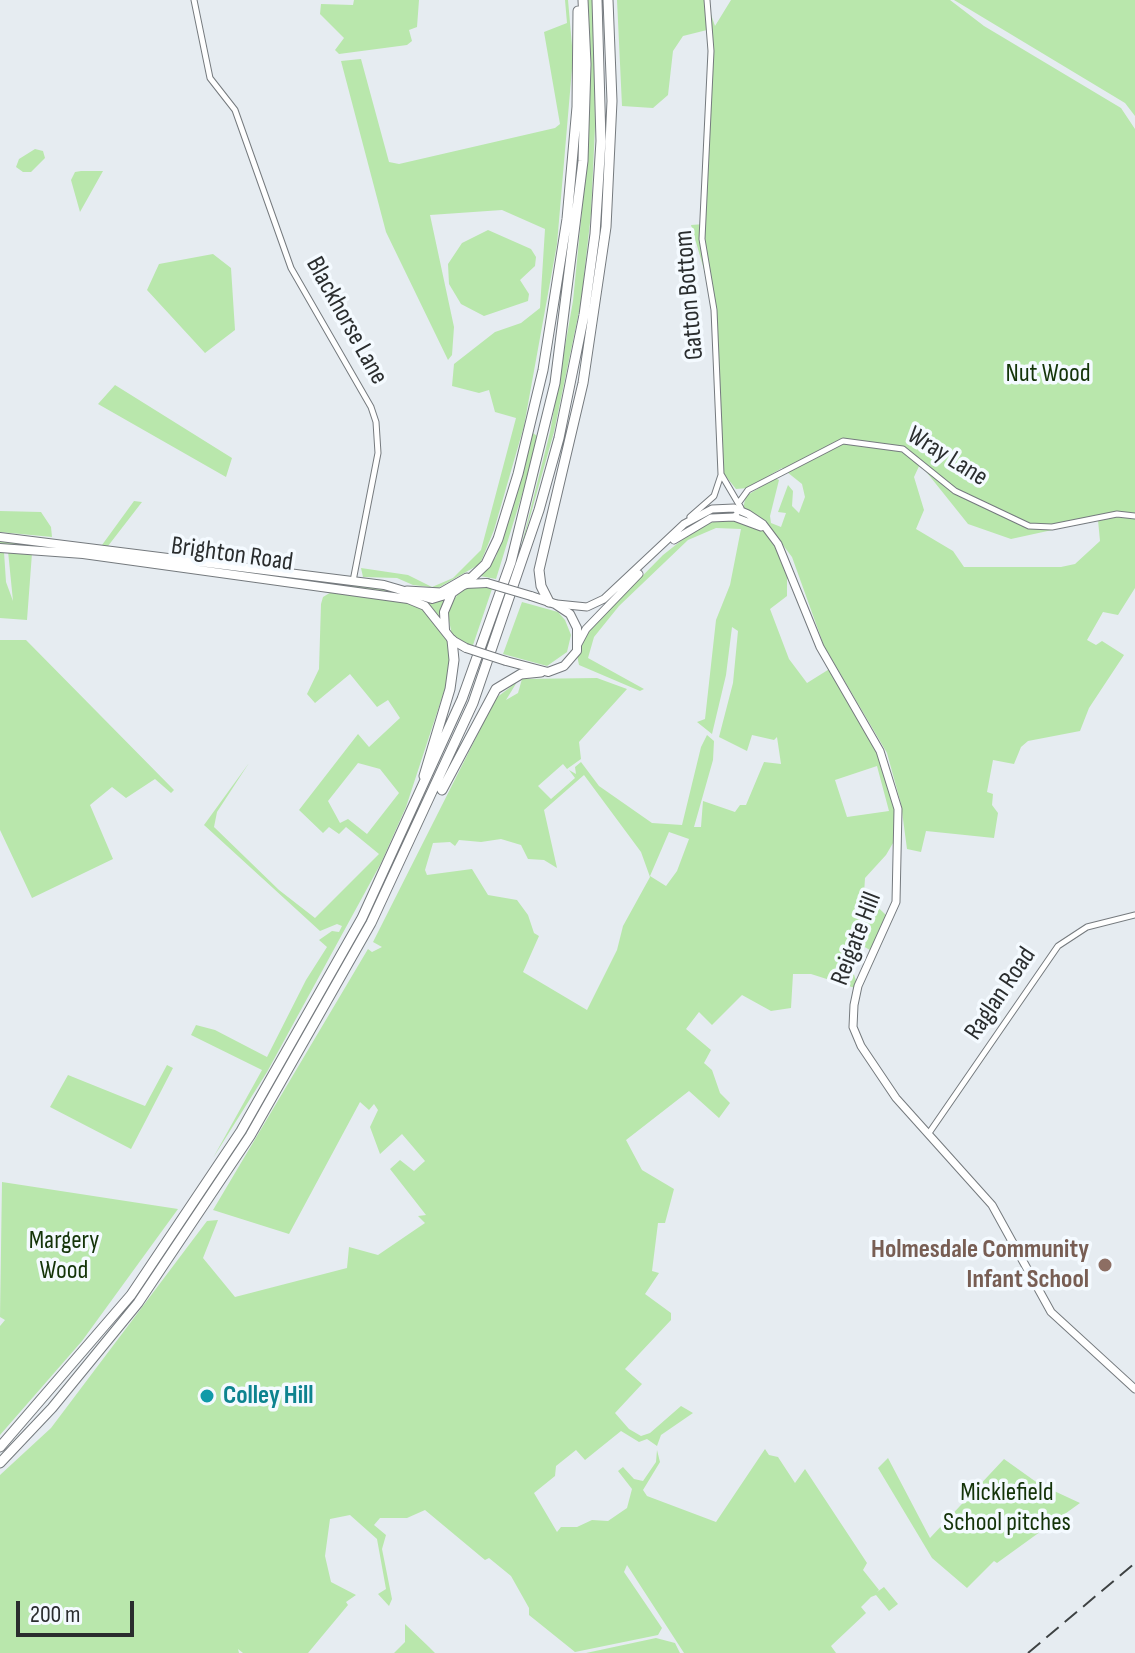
<!DOCTYPE html>
<html>
<head>
<meta charset="utf-8">
<style>
	body { margin:0 }
	#map { position:relative; width:1135px; height:1653px; overflow:hidden; background:#e6ecf1; font-family:"Sofia Sans Condensed",sans-serif }
	canvas { display:block }
	.scale { position:absolute; left:16px; top:1601px; width:118px; height:36px; box-sizing:border-box; border:4px solid #2a2d2e; border-top:0; padding-left:10px; font-size:24px; line-height:28px; white-space:nowrap; color:#2a2d2e; -webkit-text-stroke:6px #f4faff; paint-order:stroke }
</style>
</head>
<body>
<div id="map">
<canvas width="1135" height="1653"></canvas>
<div class="scale">200 m</div>
</div>
<script>
const ctx = document.querySelector('canvas').getContext('2d');
ctx.lineJoin = 'round';
function fillPath(path, color) {
  ctx.fillStyle = color;
  ctx.fill(path, 'evenodd');
}
function shape(rows) {
  const path = new Path2D();
  for (const r of rows) {
    path.moveTo(r[0], r[1]);
    for (let i = 2; i < r.length; i += 2) path.lineTo(r[i], r[i + 1]);
  }
  return path;
}
function stroke(path, color, width, dash) {
  ctx.strokeStyle = color;
  ctx.lineWidth = width;
  ctx.lineCap = dash ? 'butt' : 'round';
  ctx.setLineDash(dash || []);
  ctx.stroke(path);
}
function write(font, color, halo, rows, align = 'center') {
  ctx.font = font + ' "Sofia Sans Condensed",sans-serif';
  ctx.lineWidth = 7;
  ctx.setLineDash([]);
  ctx.textBaseline = 'middle';
  ctx.strokeStyle = halo;
  ctx.fillStyle = color;
  for (const [text, x, y, turn = 0] of rows) {
    ctx.save();
    ctx.translate(x, y);
    ctx.rotate((+turn || 0) * Math.PI / 180);
    ctx.textAlign = isNaN(turn) ? turn : align;
    if (halo) ctx.strokeText(text, 0, 0);
    ctx.fillText(text, 0, 0);
    ctx.restore();
  }
}
const green = shape([
	[354,0,419,0,417,27,409,30,412,41,407,45,339,54,335,50,344,38,320,14,321,4,353,5],
	[565,0,568,0,573,57,557,244,524,426,494,530,480,564,438,588,413,585,397,578,363,577,361,568,408,575,432,587,453,578,481,550,516,418,495,412,489,390,479,393,452,386,454,364,495,332,521,323,540,308,545,229,502,210,430,215,454,327,452,355,448,360,386,232,341,61,361,59,389,162,399,164,555,128,560,124,544,32,567,23],
	[588,0,592,0,594,38,595,127,591,214,581,302,554,432,518,559,550,432,573,301,588,149],
	[617,0,706,0,715,26,731,0,950,0,984,26,1121,108,1135,129,1135,588,1118,615,1103,612,1087,640,1096,645,1102,641,1124,655,1089,708,1080,731,1028,741,1021,747,1014,764,993,760,987,792,993,794,992,805,998,813,994,838,926,831,921,852,907,849,901,804,887,753,824,646,792,557,767,524,743,508,746,496,775,478,779,480,770,516,771,523,781,527,786,513,778,512,788,485,793,491,792,506,799,513,805,497,802,484,782,468,748,488,736,489,724,474,716,311,691,225,705,224,712,71,711,29,683,36,673,51,668,95,653,108,622,106],
	[920,464,968,524,1011,539,1098,520,1100,541,1075,564,1061,567,964,567,953,551,916,529,924,510,914,477],
	[954,0,1135,0,1135,116,1125,103],
	[35,149,43,151,45,158,31,172,23,172,16,167,19,159],
	[81,171,103,171,80,212,71,180,75,172],
	[488,230,531,249,536,257,535,266,520,280,529,294,528,301,484,316,461,304,449,284,448,264,462,243],
	[213,254,231,268,235,330,205,353,147,290,159,264],
	[115,385,232,458,226,477,98,404],
	[533,433,537,436,525,485,496,579,480,576,496,557],
	[134,501,142,502,108,546,102,545],
	[0,511,41,512,51,527,52,537,0,532],
	[726,519,761,527,778,544,787,571,787,596,770,609,789,659,807,683,831,668,867,725,892,783,900,831,886,855,865,878,864,894,886,915,872,951,859,944,852,949,852,969,858,986,855,988,811,974,793,974,791,1008,771,1011,742,995,712,1025,699,1012,686,1029,711,1050,704,1063,712,1070,720,1093,730,1103,719,1118,689,1091,626,1140,642,1170,674,1189,665,1223,658,1223,652,1271,659,1273,645,1294,671,1313,671,1320,625,1369,642,1384,615,1413,629,1429,641,1436,650,1433,681,1406,693,1413,661,1435,657,1446,647,1439,639,1442,621,1431,585,1460,576,1450,556,1466,555,1476,534,1493,557,1532,561,1527,577,1527,592,1520,608,1521,627,1508,632,1489,618,1471,623,1467,634,1479,643,1481,656,1462,657,1450,660,1462,643,1490,647,1496,716,1522,765,1449,769,1455,778,1457,795,1483,805,1469,867,1563,863,1570,879,1590,877,1592,884,1587,898,1604,889,1611,876,1595,871,1597,861,1607,866,1613,831,1646,836,1653,684,1653,627,1565,624,1572,662,1628,658,1635,575,1652,529,1615,529,1608,511,1576,489,1558,485,1560,425,1510,407,1518,380,1518,374,1525,386,1535,382,1549,392,1599,389,1606,378,1594,386,1589,377,1539,350,1515,330,1519,325,1556,331,1582,356,1595,346,1602,348,1605,308,1653,243,1653,238,1649,239,1653,0,1653,0,1475,51,1428,207,1221,218,1220,203,1258,235,1297,347,1268,349,1247,378,1255,425,1223,418,1216,426,1215,390,1169,400,1160,414,1171,425,1161,402,1134,380,1154,370,1127,378,1110,374,1104,369,1110,360,1102,289,1234,213,1210,368,949,372,952,382,947,373,942,496,698,517,682,506,700,518,693,522,679,597,678,627,689,579,742,581,759,567,769,563,764,538,786,551,799,575,778,569,770,576,774,575,767,581,762,599,786,652,823,682,825,701,747,707,735,714,741,713,760,694,827,701,827,703,801,735,812,740,805,746,805,764,762,781,764,777,737,774,740,752,735,747,751,719,737,733,683,738,631,732,627,726,675,712,734,697,722,705,719,716,620,730,585,741,529,716,528,688,540,619,606,594,637,588,658,644,689,640,691,579,665,577,655,588,631,663,555,701,525],
	[877,766,889,811,847,817,835,780],
	[584,775,641,852,650,877,623,926,617,950,587,1010,523,972,539,936,534,933,528,915,517,900,488,895,472,869,427,875,425,870,433,843,450,842,455,846,459,840,481,842,501,839,521,845,528,859,544,860,557,868,544,810],
	[669,832,689,839,677,871,666,886,650,876],
	[0,540,382,588,446,598,441,619,426,604,116,556,0,545],
	[8,551,32,553,27,620,0,618,0,552,4,552,6,582,13,601],
	[480,586,492,589,472,648,452,636,447,609,458,594,467,587],
	[333,591,408,602,426,610,449,643,449,676,406,807,381,863,267,1072,213,1158,262,1070,191,1035,196,1025,215,1030,267,1057,306,980,327,947,319,940,332,931,339,932,342,926,337,924,320,931,204,825,249,763,217,812,214,827,279,890,315,918,379,854,346,827,339,834,329,827,323,833,299,810,358,734,369,747,400,718,388,700,377,707,350,674,315,703,307,694,319,669,321,604,323,597],
	[358,763,380,769,399,793,367,834,348,819,340,823,328,801],
	[522,602,558,612,565,620,571,635,567,652,547,666,503,654],
	[0,640,26,640,174,790,171,793,155,779,126,798,112,787,90,805,113,859,32,898,0,830],
	[167,1065,173,1068,131,1149,50,1107,68,1075,145,1106],
	[2,1182,178,1209,82,1341,0,1435,0,1326,5,1320,0,1317],
	[888,1458,930,1538,1004,1459,1039,1484,1080,1503,997,1563,994,1561,967,1588,932,1558,878,1468],
	[405,1624,429,1647,435,1653,394,1653,405,1642],
	[656,1638,675,1643,680,1653,586,1653]
]);
const tertiary = shape([
	[194,0,210,78,235,110,291,268,371,407,376,422,378,453,353,581],
	[707,0,711,51,702,239,714,310,721,474,741,508,734,517],
	[740,501,748,490,843,441,903,449,955,491,1029,526,1052,527,1117,514,1135,516],
	[690,517,714,496,721,475],
	[929,1133,1058,946,1087,927,1135,915]
]);
const primary = shape([
	[674,540,711,518,734,517,761,527],
	[557,604,587,607,604,599,684,524,712,509,734,508,748,514,763,524,778,544,820,647,880,751,898,809,896,902,858,986,854,1005,853,1027,861,1046,896,1098,992,1205,1051,1312,1135,1389],
	[578,644,586,629,639,574]
]);
const trunk = shape([
	[0,537,384,585,432,599,452,593],
	[0,548,83,554,408,599,425,606,452,640,466,648],
	[445,630,444,612,452,593,465,584,487,583],
	[506,661,548,672,564,666,577,651,577,628,570,614,555,604,531,596]
]);
const motorway = shape([
	[465,584,486,564,498,539,518,474,543,370,567,219,577,107,578,11],
	[407,591,441,593,467,578],
	[549,602,541,586,539,570,583,383,606,227,612,101,608,0],
	[424,776,450,689,454,660,452,640],
	[442,790,496,689,521,674,541,672],
	[0,1447,131,1295,241,1131,362,918,462,699,511,562,555,383,583,161,586,64,583,0],
	[0,1463,52,1408,138,1303,250,1136,371,923,473,703,539,510,559,438,584,315,595,234,601,141,597,0]
]);
const rail = shape([
	[1028,1653,1135,1563]
]);
const trunkBridge = shape([
	[487,583,531,596],
	[466,648,506,661]
]);
const markers = [
	[1105,1265,8,"#8d6e63"],
	[207,1396,8,"#0f9aa8"]
];
const streetNames = [
	["Gatton Bottom",690,295,-95],
	["Blackhorse Lane",346,321,61],
	["Wray Lane",947,457,32],
	["Brighton Road",232,555,8],
	["Reigate Hill",857,939,-69],
	["Raglan Road",1001,994,-56]
];
const parkNames = [
	["Nut Wood",1048,374],
	["Margery",64,1241],
	["Wood",64,1271],
	["Micklefield",1007,1493],
	["School pitches",1007,1523]
];
const educationNames = [
	["Holmesdale Community",1089,1250],
	["Infant School",1089,1280]
];
const cultureNames = [
	["Colley Hill",223,1396]
];
fillPath(green, '#b9e7ac');
stroke(tertiary, '#757a7e', 7);
stroke(primary, '#757a7e', 9);
stroke(trunk, '#757a7e', 10);
stroke(motorway, '#757a7e', 11);
stroke(tertiary, '#fff', 5);
stroke(primary, '#fff', 7);
stroke(trunk, '#fff', 8);
stroke(motorway, '#fff', 9);
stroke(rail, '#3e4243', 2, [16, 8]);
stroke(trunkBridge, '#757a7e', 10, []);
stroke(trunkBridge, '#fff', 8);
for (const [x, y, r, color] of markers) {
  const dot = new Path2D();
  dot.arc(x, y, r, 0, 2 * Math.PI);
  ctx.fillStyle = color;
  ctx.fill(dot);
  stroke(dot, '#f4faff', 3);
}
write('26px', '#2a2d2e', '#f4faff', streetNames);
write('26px', '#143409', '#f4faff', parkNames);
write('bold 26px', '#785e54', '#f4faff', educationNames, 'right');
write('bold 26px', '#0d838f', '#f4faff', cultureNames, 'left');
</script>
</body>
</html>
